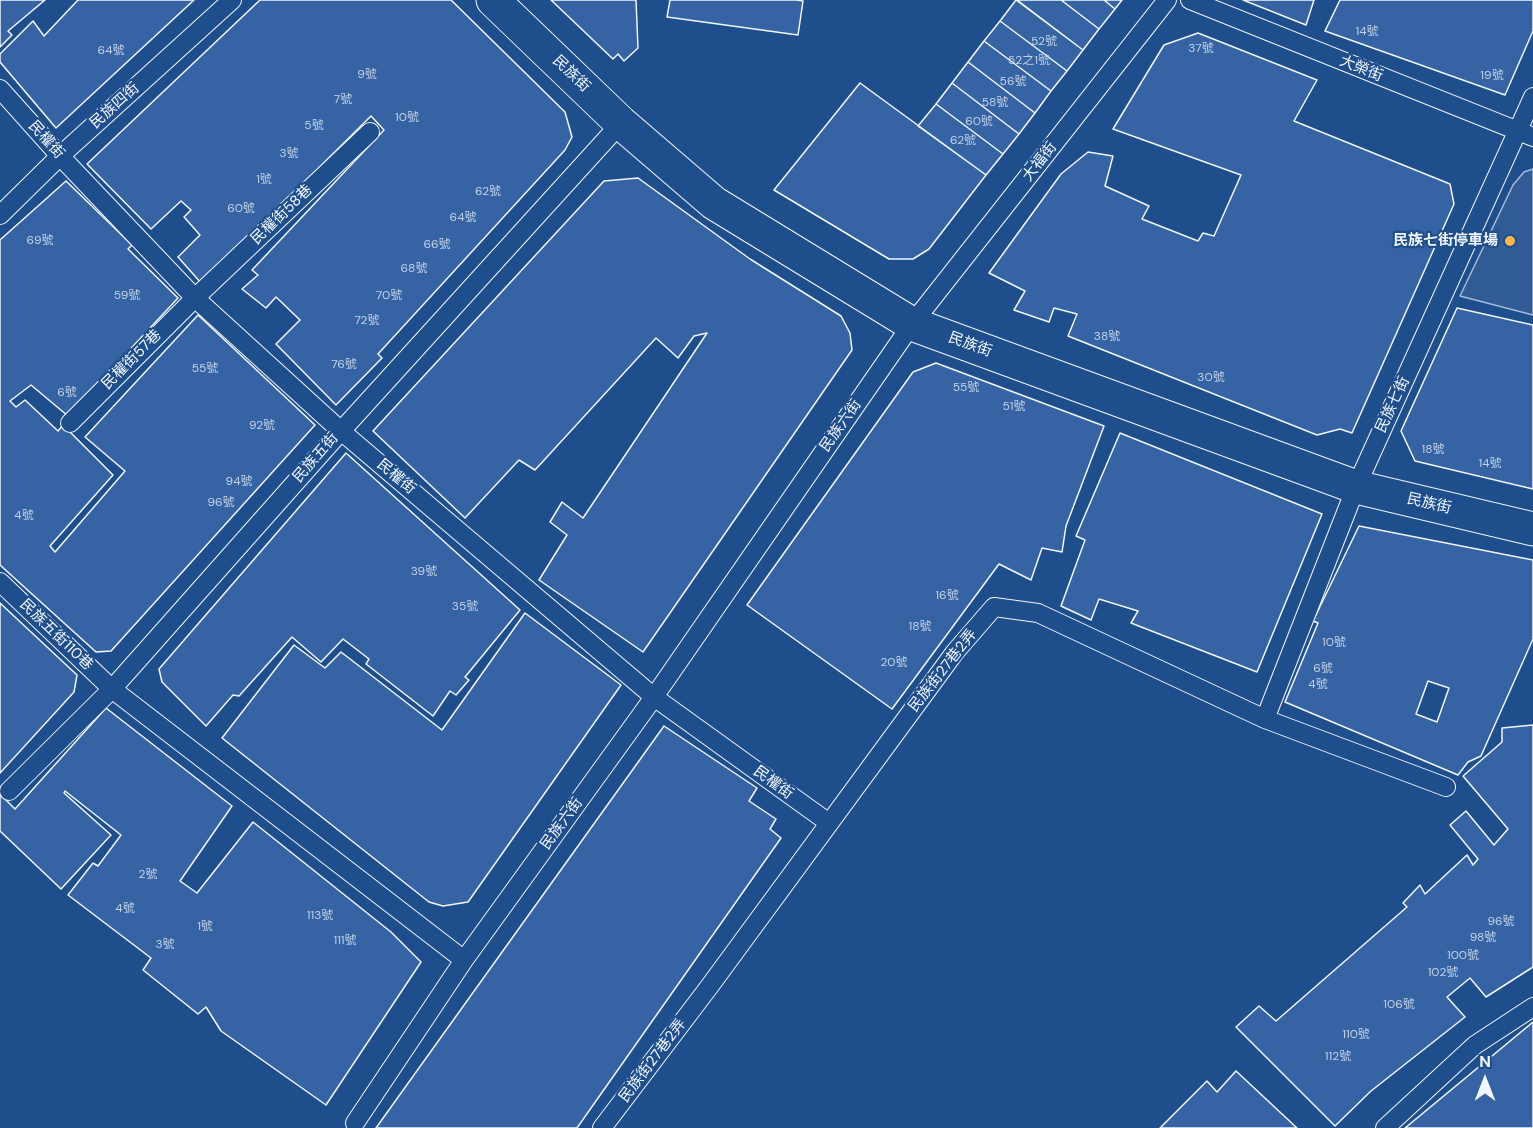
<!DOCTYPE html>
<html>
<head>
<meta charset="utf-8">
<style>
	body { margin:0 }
	#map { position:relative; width:1533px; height:1128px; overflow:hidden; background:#1f4e8c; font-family:"DM Sans",sans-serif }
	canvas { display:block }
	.north { position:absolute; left:1455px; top:1050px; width:60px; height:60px; -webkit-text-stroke:4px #1f4e8c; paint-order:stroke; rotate:0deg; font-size:16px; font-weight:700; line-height:24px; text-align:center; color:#f2f6ff }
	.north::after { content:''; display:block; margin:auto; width:21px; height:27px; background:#f2f6ff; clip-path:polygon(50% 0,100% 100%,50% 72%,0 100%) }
</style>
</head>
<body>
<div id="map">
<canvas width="1533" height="1128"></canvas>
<div class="north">N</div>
</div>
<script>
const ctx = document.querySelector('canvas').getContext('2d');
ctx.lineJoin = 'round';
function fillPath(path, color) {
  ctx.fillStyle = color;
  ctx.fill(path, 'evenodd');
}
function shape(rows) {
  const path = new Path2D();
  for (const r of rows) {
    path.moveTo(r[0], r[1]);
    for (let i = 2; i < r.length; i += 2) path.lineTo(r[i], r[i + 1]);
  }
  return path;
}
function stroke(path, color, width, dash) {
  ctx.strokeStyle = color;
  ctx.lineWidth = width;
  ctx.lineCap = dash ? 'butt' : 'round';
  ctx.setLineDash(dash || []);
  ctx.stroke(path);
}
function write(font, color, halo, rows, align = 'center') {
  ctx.font = font + ' "DM Sans","Noto Sans TC",sans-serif';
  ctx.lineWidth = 4.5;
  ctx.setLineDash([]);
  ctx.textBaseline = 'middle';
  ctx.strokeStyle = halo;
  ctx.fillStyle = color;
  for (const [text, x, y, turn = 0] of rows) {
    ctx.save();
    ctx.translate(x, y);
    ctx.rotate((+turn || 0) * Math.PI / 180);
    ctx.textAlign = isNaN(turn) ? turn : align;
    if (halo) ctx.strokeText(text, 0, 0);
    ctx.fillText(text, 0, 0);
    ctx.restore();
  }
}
const built = shape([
	[1533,169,1533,315,1460,296,1513,185,1524,172,1533,169]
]);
const building = shape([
	[0,0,45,0,8,31,12,35,0,47,0,0],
	[78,0,194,0,56,128,0,62,0,54,33,21,44,36,78,0],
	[260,0,451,0,565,112,572,137,565,150,378,354,382,358,336,405,276,344,300,320,276,297,266,308,242,289,258,275,252,270,384,130,371,116,202,284,178,257,200,235,184,217,191,210,181,201,151,229,87,164,260,0],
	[551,0,636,0,638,48,624,61,618,54,613,59,551,0],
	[670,0,797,0,803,1,798,35,667,17,670,0],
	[1016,0,1083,50,1067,71,1000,21,1016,0],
	[1017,0,1061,0,1099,29,1083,50,1017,0],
	[1061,0,1104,0,1115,9,1099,29,1061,0],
	[1104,0,1122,0,1115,9,1104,0],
	[1243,0,1314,0,1306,25,1243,0],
	[1340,0,1533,0,1533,31,1505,95,1325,31,1340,0],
	[1000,21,1067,71,1051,91,984,41,1000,21],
	[1198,33,1317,80,1294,121,1450,184,1454,204,1352,433,1340,429,1317,435,1068,336,1077,314,1054,308,1049,322,1014,310,1025,291,989,273,1061,174,1088,152,1113,156,1105,186,1149,206,1142,219,1198,241,1203,233,1214,236,1241,175,1113,129,1164,45,1198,33],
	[984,41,1051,91,1035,113,968,62,984,41],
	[968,62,1035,113,1019,134,952,83,968,62],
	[860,83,986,175,929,249,913,259,889,259,774,190,860,83],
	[952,83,1019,134,1003,154,936,104,952,83],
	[936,104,1003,154,986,175,918,126,936,104],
	[638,178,750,259,841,316,850,333,852,350,643,652,539,580,567,535,550,522,562,502,583,518,707,333,694,336,678,358,656,338,535,470,519,460,465,518,373,431,604,181,638,178],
	[66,181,132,245,128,249,178,298,68,416,31,385,10,401,16,407,25,400,58,431,63,425,113,475,50,546,55,552,125,471,85,437,198,315,315,425,111,651,96,652,0,565,0,240,66,181],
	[1457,308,1533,325,1533,489,1415,461,1401,431,1457,308],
	[936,363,1104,426,1066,526,1062,552,1042,548,1031,580,999,564,892,709,747,605,913,372,936,363],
	[1120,433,1322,514,1257,672,1131,623,1138,611,1099,599,1091,620,1061,606,1085,540,1076,536,1120,433],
	[346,453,520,610,465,677,469,680,456,695,450,691,433,716,366,664,369,659,343,639,321,662,292,637,239,696,233,695,206,726,162,682,159,669,346,453],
	[1359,526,1533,560,1533,639,1481,756,1468,762,1458,775,1285,702,1318,623,1313,621,1359,526],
	[1428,681,1449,688,1437,722,1416,714,1428,681],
	[0,603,77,675,74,692,0,773,0,603],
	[525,613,621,685,468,902,443,906,429,902,222,738,294,645,325,668,341,652,442,730,525,613],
	[106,708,232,806,180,881,197,893,253,822,391,932,421,962,326,1105,221,1031,206,1007,198,1014,143,970,151,958,68,895,93,863,98,866,121,835,65,791,64,793,111,835,61,889,0,831,0,794,15,809,106,708],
	[1533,725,1533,967,1486,997,1470,978,1447,997,1465,1017,1371,1091,1335,1126,1236,1027,1259,1006,1276,1021,1407,907,1403,903,1420,885,1425,894,1467,855,1473,865,1478,859,1450,825,1466,811,1494,845,1508,829,1463,776,1502,742,1502,728,1533,725],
	[664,726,757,788,749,801,776,819,770,829,781,838,577,1128,376,1128,664,726],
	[1533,1022,1533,1128,1405,1128,1533,1022],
	[1236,1071,1297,1128,1160,1128,1207,1081,1217,1092,1236,1071]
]);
const service = shape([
	[1190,0,1533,137],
	[0,89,60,156,195,298,341,431,654,697,829,823],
	[0,215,60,156,232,0],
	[70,423,195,298,370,132],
	[0,582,112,689,464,960,654,697,912,324,1167,0],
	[1265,719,1356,487,1533,97],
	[9,791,112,689,341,431,621,123],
	[355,1123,464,960],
	[602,1128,709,987,955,652,994,607,1038,613,1265,719,1446,787],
	[1385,1128,1475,1045,1533,1007]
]);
const minor = shape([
	[493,0,621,123,714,203,912,324,1356,487,1533,529]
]);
const markers = [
	[1510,241,6,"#ffb74d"]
];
const numberNames = [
	["14號",1367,32],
	["52號",1044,42],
	["37號",1201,49],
	["64號",111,51],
	["52之1號",1029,61],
	["9號",367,75],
	["19號",1492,76],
	["56號",1013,82],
	["7號",343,100],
	["58號",995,103],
	["10號",407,118],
	["60號",979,122],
	["5號",314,126],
	["62號",963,141],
	["3號",289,154],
	["1號",264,180],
	["62號",488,192],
	["60號",241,209],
	["64號",463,218],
	["69號",40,241],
	["66號",437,245],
	["68號",414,269],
	["59號",127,296],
	["70號",389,296],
	["72號",367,321],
	["38號",1107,337],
	["76號",344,365],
	["55號",205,369],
	["30號",1211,378],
	["55號",966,388],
	["6號",67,393],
	["51號",1014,407],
	["92號",262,426],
	["18號",1433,450],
	["14號",1490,464],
	["94號",239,482],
	["96號",221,503],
	["4號",24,516],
	["39號",424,572],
	["16號",947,596],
	["35號",465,607],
	["18號",920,627],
	["10號",1334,643],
	["20號",894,663],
	["6號",1323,669],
	["4號",1318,685],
	["2號",148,875],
	["4號",125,909],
	["113號",320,916],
	["96號",1501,922],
	["1號",205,927],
	["98號",1483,938],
	["111號",345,941],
	["3號",165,945],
	["100號",1463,956],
	["102號",1443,973],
	["106號",1399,1005],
	["110號",1356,1035],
	["112號",1338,1057]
];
const streetNames = [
	["大榮街",1361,69,22],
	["民族街",571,74,44],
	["民族四街",115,106,-42],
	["民權街",46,140,48],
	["大福街",1040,162,-52],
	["民權街58巷",282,215,-44],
	["民族街",970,345,20],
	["民權街57巷",132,360,-45],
	["民族七街",1393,405,-65],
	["民族六街",841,426,-55],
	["民族五街",316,458,-49],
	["民權街",396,477,40],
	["民族街",1429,504,13],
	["民族五街110巷",56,635,44],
	["民族街27巷2弄",943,671,-52],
	["民權街",773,783,36],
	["民族六街",562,824,-54],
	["民族街27巷2弄",653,1061,-53]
];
const poiNames = [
	["民族七街停車場",1498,241]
];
fillPath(built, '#305b95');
stroke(built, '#a8bbd7', 1.5);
fillPath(building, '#3563a3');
stroke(building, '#f2f6ff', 1.5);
stroke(service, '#f2f6ff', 20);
stroke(minor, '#f2f6ff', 35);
stroke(service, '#1f4e8c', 18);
stroke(minor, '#1f4e8c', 33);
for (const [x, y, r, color] of markers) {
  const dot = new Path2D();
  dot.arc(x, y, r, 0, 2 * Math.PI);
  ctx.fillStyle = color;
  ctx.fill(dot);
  stroke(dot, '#1f4e8c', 2);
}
write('12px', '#c3d1e8', null, numberNames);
write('15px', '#f2f6ff', '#1f4e8c', streetNames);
write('bold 15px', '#f2f6ff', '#1f4e8c', poiNames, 'right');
</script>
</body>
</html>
